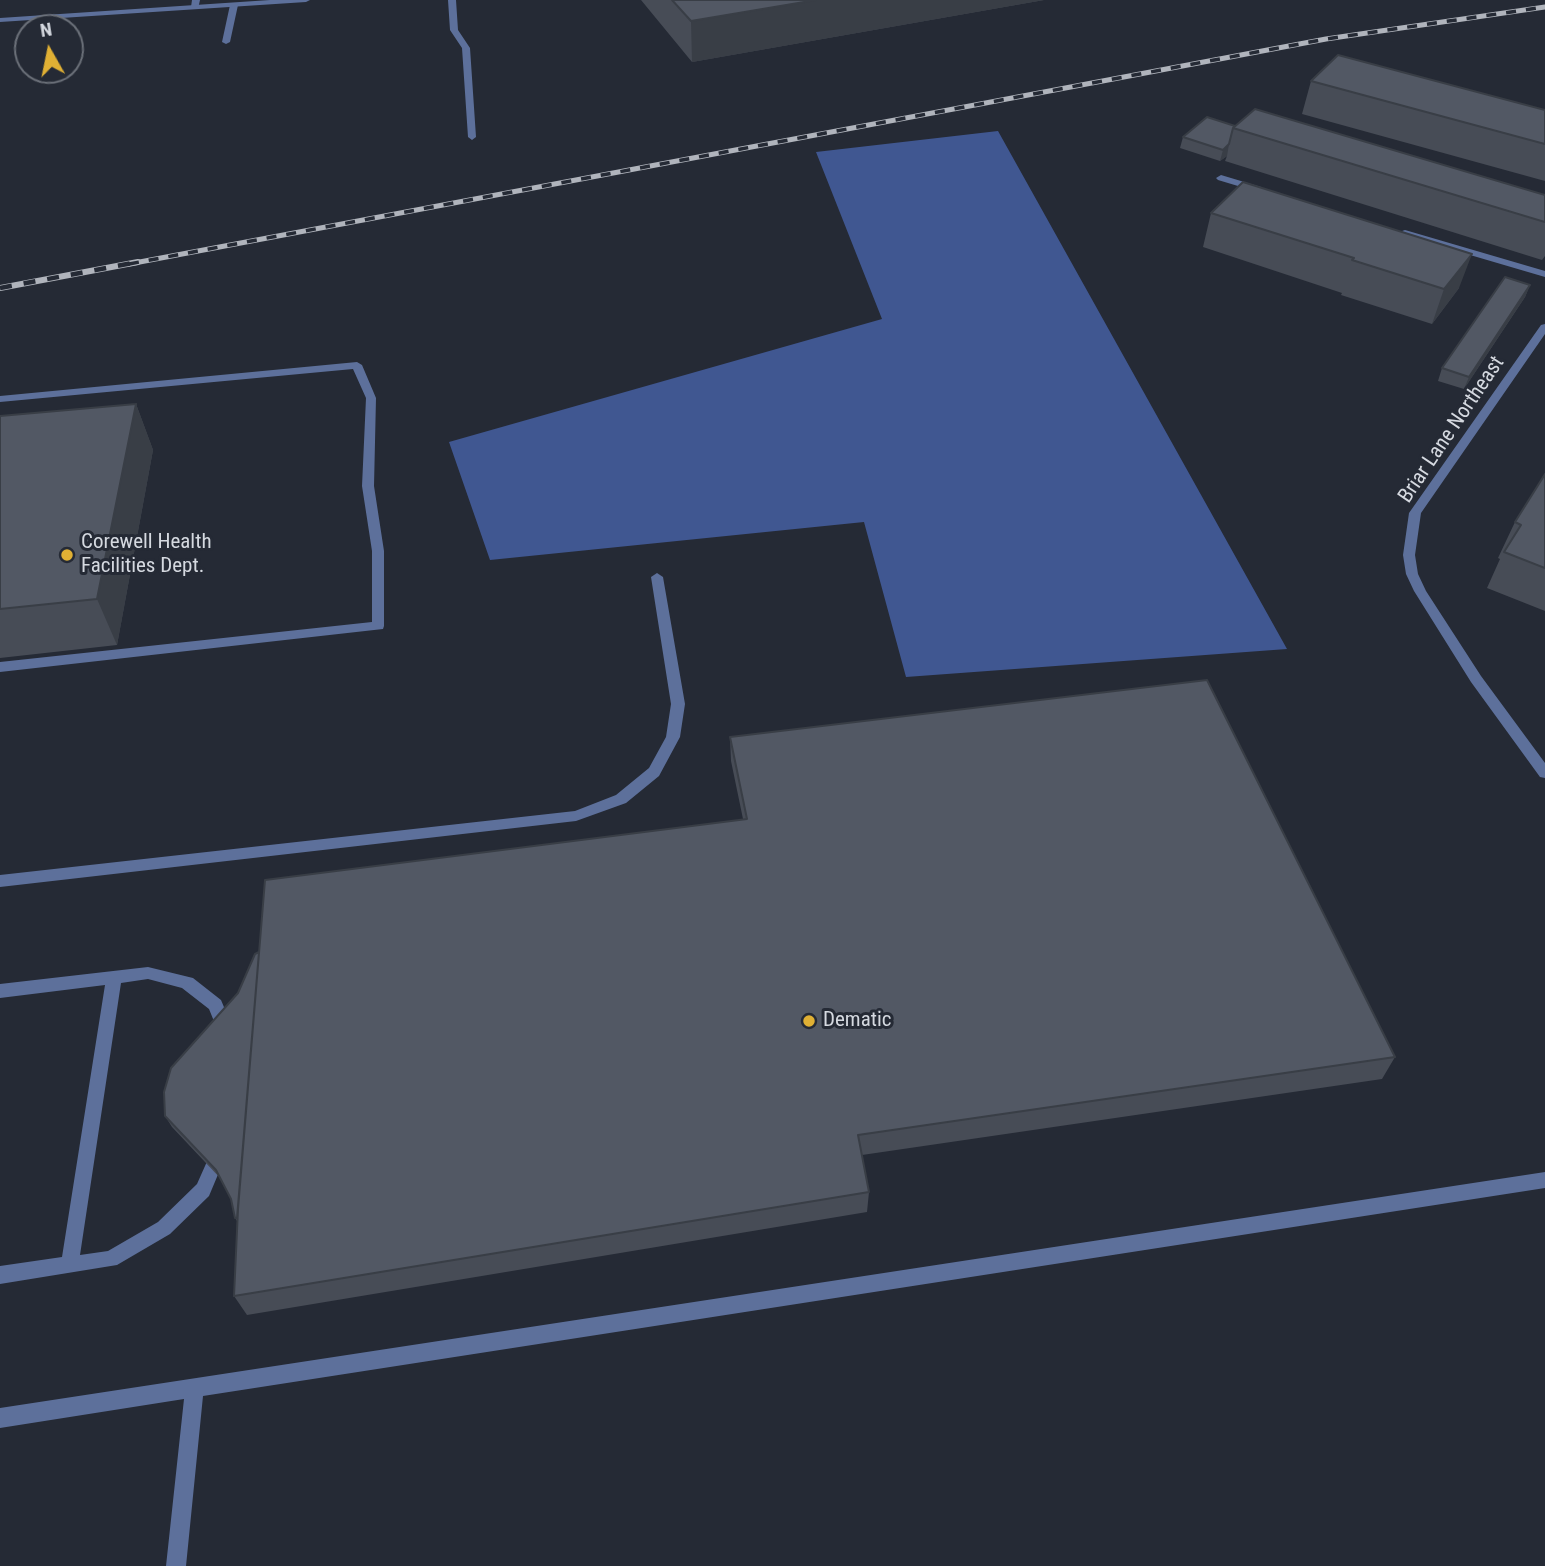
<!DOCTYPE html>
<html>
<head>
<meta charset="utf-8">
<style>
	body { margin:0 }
	#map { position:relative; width:1545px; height:1566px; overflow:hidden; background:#252a35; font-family:"Roboto Condensed",sans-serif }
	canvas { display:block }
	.north { position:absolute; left:14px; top:14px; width:70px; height:70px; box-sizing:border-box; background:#252a35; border:2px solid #6b7079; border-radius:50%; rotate:351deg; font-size:19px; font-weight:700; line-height:28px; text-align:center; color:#d5d9e0 }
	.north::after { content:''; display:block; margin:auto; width:24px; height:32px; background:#e0b034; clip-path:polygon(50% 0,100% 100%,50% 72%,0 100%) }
</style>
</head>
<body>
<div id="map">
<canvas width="1545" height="1566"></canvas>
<div class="north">N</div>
</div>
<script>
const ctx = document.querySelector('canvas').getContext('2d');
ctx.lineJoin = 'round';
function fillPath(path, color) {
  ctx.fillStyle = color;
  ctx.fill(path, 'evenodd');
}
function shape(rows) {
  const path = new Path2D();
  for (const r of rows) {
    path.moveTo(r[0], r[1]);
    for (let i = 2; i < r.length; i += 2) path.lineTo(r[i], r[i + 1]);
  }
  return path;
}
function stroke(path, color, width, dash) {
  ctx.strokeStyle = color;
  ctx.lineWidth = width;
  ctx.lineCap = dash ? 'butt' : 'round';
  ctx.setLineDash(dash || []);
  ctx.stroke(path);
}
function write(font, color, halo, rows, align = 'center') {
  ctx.font = font + ' "Roboto Condensed",sans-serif';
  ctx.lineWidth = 6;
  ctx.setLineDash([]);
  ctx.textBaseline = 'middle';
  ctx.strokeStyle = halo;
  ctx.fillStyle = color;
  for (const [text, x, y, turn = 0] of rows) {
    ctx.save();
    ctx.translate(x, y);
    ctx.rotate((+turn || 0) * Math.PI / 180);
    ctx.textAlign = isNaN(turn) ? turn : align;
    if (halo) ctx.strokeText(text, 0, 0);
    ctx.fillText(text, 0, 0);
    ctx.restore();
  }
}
const forest = shape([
	[998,131,1287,649,906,677,864,522,490,560,449,442,882,319,816,152]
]);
const service = shape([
	[192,0,200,0,198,9,191,7,192,0],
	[448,0,456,0,458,30,470,48,476,137,472,140,468,137,462,48,450,30,448,0],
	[234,3,238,5,230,42,226,44,222,42,230,5,234,3],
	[1221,175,1261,187,1263,189,1258,192,1218,180,1216,178,1221,175],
	[1405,230,1545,271,1545,277,1402,235,1402,231,1405,230],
	[357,362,362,365,376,398,374,486,384,551,384,626,383,629,0,672,0,662,372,622,372,551,362,486,366,398,353,369,0,402,0,396,357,362],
	[657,573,663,577,685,704,680,737,659,776,626,803,576,821,0,887,0,875,575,811,616,795,649,768,666,737,671,704,651,577,657,573],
	[148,967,193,978,221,1000,234,1031,232,1036,226,1038,220,1036,209,1009,182,988,148,979,121,983,80,1255,108,1251,158,1222,197,1184,213,1148,219,1145,225,1148,227,1153,209,1196,170,1234,117,1265,0,1284,0,1266,62,1257,105,985,0,998,0,984,148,967],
	[1545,1172,1545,1188,203,1396,186,1566,166,1566,184,1399,0,1428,0,1408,1545,1172]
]);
const minor = shape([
	[1545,324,1545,334,1421,513,1415,555,1418,574,1426,591,1481,676,1545,763,1545,778,1540,777,1471,682,1414,591,1406,574,1403,555,1409,513,1541,325,1545,324]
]);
const tertiary = shape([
	[270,0,310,0,306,2,0,22,0,18,270,0]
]);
const railFar1 = shape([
	[129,264,1326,39,1545,7]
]);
const rail = shape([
	[0,288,138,262]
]);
const wall = shape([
	[641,0,1044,0,692,62],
	[1311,81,1545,110,1545,181,1302,114],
	[1235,126,1545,195,1545,256,1542,260,1225,161,1227,156,1220,161,1180,148,1183,137],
	[1211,213,1459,288,1432,324,1341,295,1342,293,1203,247],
	[1530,285,1525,297,1464,389,1438,381,1442,368],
	[136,404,153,450,117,645,0,658,0,416],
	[1545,474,1545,611,1487,588,1500,559,1498,558,1515,522],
	[730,737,1395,1057,1382,1079,862,1155,869,1192,867,1212,247,1315,234,1296,237,1221,235,1218,231,1199,221,1179,172,1127,165,1116,743,819,731,761]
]);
const shadedWall = shape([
	[816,0,1044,0,692,62,691,21],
	[1229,144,1227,156,1220,161,1223,150],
	[1472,254,1459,288,1432,324,1444,289],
	[1530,285,1525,297,1464,389,1469,377],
	[136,404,153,450,117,645,97,599]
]);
const building = shape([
	[672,0,816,0,691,21,672,0],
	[1338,55,1545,110,1545,144,1311,81,1338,55],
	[1255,109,1545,195,1545,222,1233,128,1255,109],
	[1207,117,1235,126,1233,128,1229,144,1223,150,1183,137,1207,117],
	[1243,182,1472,254,1444,289,1352,260,1354,258,1211,213,1243,182],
	[1505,277,1530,285,1469,377,1442,368,1505,277],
	[136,404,97,599,0,609,0,416,136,404],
	[1545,474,1545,568,1504,552,1521,525,1515,522,1545,474],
	[1207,680,1395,1057,858,1135,869,1192,234,1296,238,1209,265,880,747,819,730,737,1207,680],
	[259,952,237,1218,235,1218,231,1199,216,1170,165,1116,164,1092,171,1068,238,993,255,954,259,952]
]);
const markers = [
	[67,555,7,"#e0b034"],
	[809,1021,7,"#e0b034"]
];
const streetNames = [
	["Briar Lane Northeast",1452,430,-56]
];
const poiNames = [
	["Corewell Health",81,543],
	["Facilities Dept.",81,567],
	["Dematic",823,1021]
];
fillPath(forest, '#405791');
fillPath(service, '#5d709b');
fillPath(minor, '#5d709b');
fillPath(tertiary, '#5d709b');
stroke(railFar1, '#b0b4bc', 5);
stroke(rail, '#b0b4bc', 6);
stroke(railFar1, '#252a35', 3.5, [10]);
stroke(rail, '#252a35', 4.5, [12]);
fillPath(wall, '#474c56');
fillPath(shadedWall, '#393e46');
fillPath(building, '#525864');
stroke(building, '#393e46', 2);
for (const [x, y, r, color] of markers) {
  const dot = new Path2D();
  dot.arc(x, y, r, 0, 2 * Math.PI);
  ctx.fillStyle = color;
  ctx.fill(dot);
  stroke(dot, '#252a35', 2.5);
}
write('21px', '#d5d9e0', '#252a35', streetNames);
write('21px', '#d5d9e0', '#252a35', poiNames, 'left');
</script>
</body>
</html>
